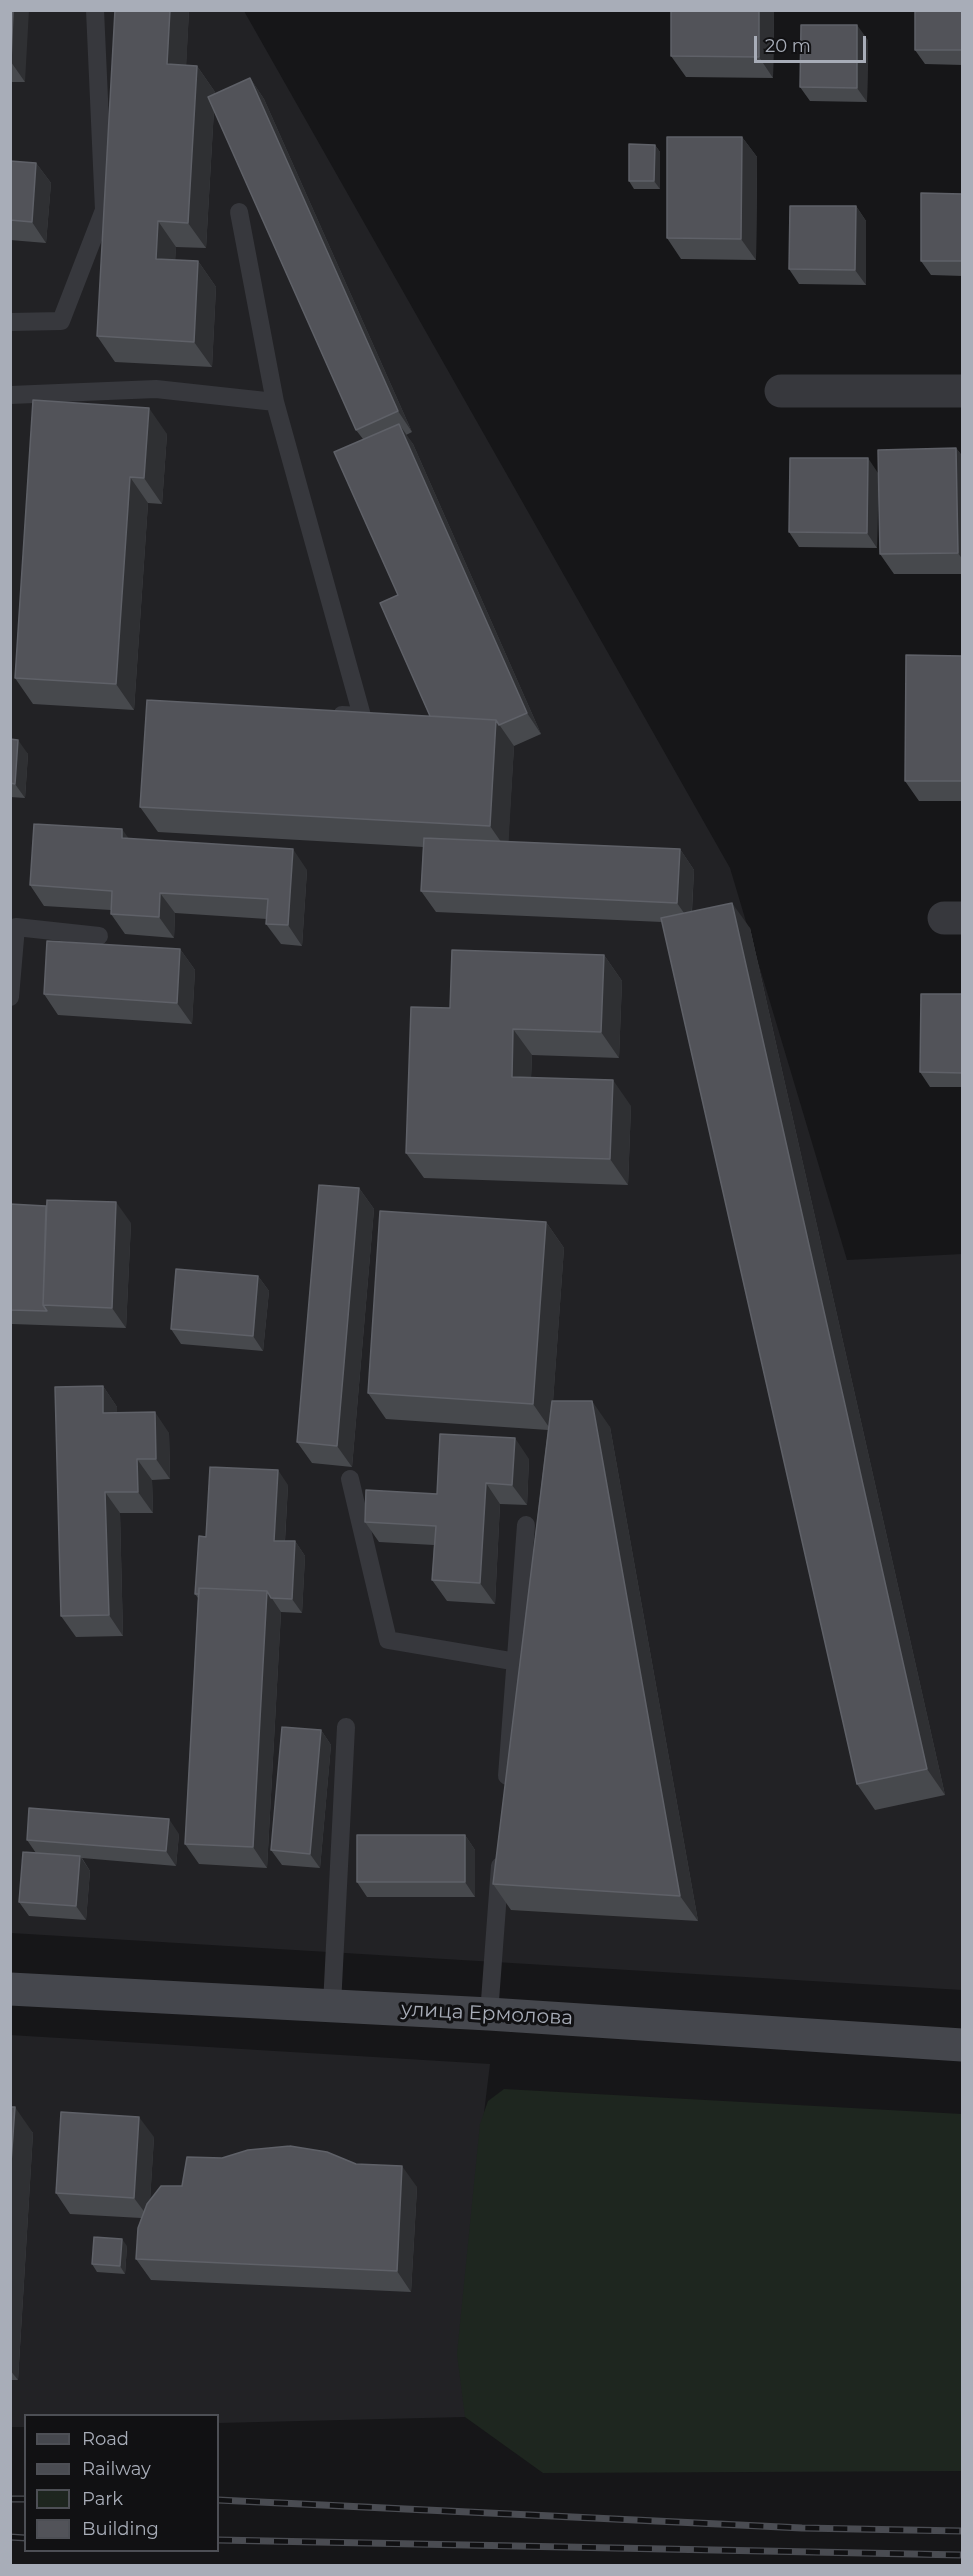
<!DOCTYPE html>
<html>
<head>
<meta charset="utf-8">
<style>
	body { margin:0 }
	#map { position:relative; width:973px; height:2576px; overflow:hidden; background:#161618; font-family:Montserrat,sans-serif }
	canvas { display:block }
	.frame { position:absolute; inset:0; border:12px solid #a8adb8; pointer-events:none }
	.legend { position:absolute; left:24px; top:2414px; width:195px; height:138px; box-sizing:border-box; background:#111113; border:2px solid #4d4f55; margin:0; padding:8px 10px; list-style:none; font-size:18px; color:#a8adb8 }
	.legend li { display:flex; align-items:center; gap:12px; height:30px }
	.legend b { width:30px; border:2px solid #4d4f55 }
	.scale { position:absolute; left:754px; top:36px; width:112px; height:27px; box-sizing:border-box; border:3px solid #a8adb8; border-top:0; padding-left:8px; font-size:18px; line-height:21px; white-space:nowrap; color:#a8adb8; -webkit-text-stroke:4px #111113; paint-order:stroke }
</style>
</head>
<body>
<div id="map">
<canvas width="973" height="2576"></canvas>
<div class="frame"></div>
<ul class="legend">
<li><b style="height:8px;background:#45474d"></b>Road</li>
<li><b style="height:8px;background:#4a4c52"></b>Railway</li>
<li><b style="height:16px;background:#1e261f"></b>Park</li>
<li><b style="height:16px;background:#525359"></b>Building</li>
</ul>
<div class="scale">20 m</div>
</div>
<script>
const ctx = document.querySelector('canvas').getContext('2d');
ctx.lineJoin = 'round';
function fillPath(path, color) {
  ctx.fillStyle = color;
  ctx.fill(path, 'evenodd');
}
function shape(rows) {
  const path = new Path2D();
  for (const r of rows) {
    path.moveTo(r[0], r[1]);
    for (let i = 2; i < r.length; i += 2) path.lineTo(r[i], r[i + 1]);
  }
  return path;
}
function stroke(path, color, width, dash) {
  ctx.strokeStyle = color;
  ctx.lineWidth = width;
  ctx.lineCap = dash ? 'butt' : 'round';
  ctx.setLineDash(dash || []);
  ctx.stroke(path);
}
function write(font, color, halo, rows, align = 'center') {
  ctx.font = font + ' Montserrat,sans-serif';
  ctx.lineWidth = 6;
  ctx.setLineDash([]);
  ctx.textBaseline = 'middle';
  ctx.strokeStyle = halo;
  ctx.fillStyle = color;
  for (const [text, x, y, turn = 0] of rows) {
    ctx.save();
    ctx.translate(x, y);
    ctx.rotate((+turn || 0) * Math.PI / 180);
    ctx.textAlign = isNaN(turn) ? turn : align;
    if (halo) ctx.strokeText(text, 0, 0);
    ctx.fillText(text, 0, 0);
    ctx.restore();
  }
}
const built = shape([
	[10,11,244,11,730,868,847,1260,962,1254,962,1990,11,1933],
	[10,2035,490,2064,484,2113,465,2417,218,2423,218,2416,26,2416,25,2427,11,2427]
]);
const green = shape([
	[504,2089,962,2114,962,2471,543,2473,465,2417,457,2354,480,2124,488,2101]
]);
const lane = shape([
	[239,212,275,402,362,716,342,715],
	[10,322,61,321,104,210,95,10],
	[10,395,156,389,275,402],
	[10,997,16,927,99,936],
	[350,1479,388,1640,517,1662],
	[507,1776,526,1525],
	[332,2005,346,1727],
	[489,2014,500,1866]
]);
const street = shape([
	[781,391,962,391],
	[944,918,962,918]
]);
const secondary = shape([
	[10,1989,489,2014,962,2045]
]);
const rail = shape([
	[10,2499,26,2499],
	[218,2500,802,2528,962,2531],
	[10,2537,26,2538],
	[218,2540,962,2555]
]);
const wall = shape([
	[10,10,25,82,10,82],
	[115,10,189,10,186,65,197,66,215,92,215,94,250,78,264,99,412,432,406,435,413,444,541,734,514,746,508,842,680,849,694,870,692,911,750,928,945,1795,875,1810,857,1784,662,922,436,912,421,891,423,847,158,832,140,807,430,716,398,595,363,439,356,430,214,109,206,248,176,247,175,260,198,261,216,287,212,367,115,362,97,336],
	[774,10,773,78,686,77,671,56],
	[798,10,829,10,828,12,799,12],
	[963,10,963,65,925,64,915,50],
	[868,40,867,102,810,101,800,87],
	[742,137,757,157,756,260,681,259,667,238],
	[655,145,660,152,660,189,634,189,629,181],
	[10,161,36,163,51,183,46,243,10,240],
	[963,194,963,276,931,275,921,261],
	[856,206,866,221,866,285,799,284,789,269],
	[33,400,167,434,162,504,148,503,134,710,33,704,15,678],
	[956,448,963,457,963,574,894,574,880,554,878,474,877,548,799,547,789,532,878,473],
	[963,656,963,801,919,801,905,781],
	[10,739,28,754,25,798,10,797],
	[129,839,307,870,302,946,281,944,266,924,267,919,175,913,174,938,125,934,111,914,111,910,44,906,30,885],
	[180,949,195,970,192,1024,58,1015,44,994],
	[604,955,622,981,619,1058,532,1055,531,1078,631,1106,628,1185,424,1178,406,1153,450,1008],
	[963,994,963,1087,930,1087,920,1072],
	[359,1188,374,1209,352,1467,312,1463,297,1442],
	[10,1204,131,1223,126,1328,12,1324,10,1321],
	[546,1222,564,1248,553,1401,610,1427,698,1921,511,1910,493,1884,548,1430,386,1419,368,1393],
	[258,1276,269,1291,263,1351,181,1344,171,1329],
	[103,1386,117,1407,117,1413,169,1433,170,1479,152,1480,153,1513,120,1513,123,1636,76,1637,61,1616],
	[529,1459,527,1505,500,1504,495,1604,447,1601,432,1580,434,1545,379,1542,365,1522],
	[288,1485,285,1541,295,1541,305,1556,302,1613,281,1612,267,1868,199,1864,185,1844,198,1598,195,1594,206,1537],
	[321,1730,331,1745,320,1868,282,1865,271,1850],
	[179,1834,176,1866,82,1858,90,1871,86,1920,29,1916,19,1902,36,1853,27,1840],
	[465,1835,475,1850,475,1897,367,1897,357,1882],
	[10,2107,33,2133,18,2380,10,2380],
	[154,2137,150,2200,182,2186,356,2164,417,2187,411,2292,151,2280,136,2259,141,2218,70,2214,56,2193],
	[127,2246,125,2274,97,2272,92,2264]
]);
const shadedWall = shape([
	[13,10,29,10,25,82,11,62],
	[170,10,189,10,185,90,167,64],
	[759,10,774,10,773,78,759,57],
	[857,25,868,40,867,102,857,88],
	[197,66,215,92,206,248,188,223],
	[250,78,264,99,412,432,398,411],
	[742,137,757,157,756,260,741,239],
	[655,145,660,152,660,189,654,181],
	[36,163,51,183,46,243,32,222],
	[856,206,866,221,866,285,855,270],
	[158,221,176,247,174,285,156,259],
	[198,261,216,287,212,367,194,342],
	[149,408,167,434,162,504,144,478],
	[399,424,413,444,541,734,527,713],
	[956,448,963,457,963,560,958,553],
	[868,458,878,473,877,548,867,533],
	[130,477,148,503,134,710,116,684],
	[496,720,514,746,508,852,490,826],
	[18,740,28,754,25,798,15,784],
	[122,829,137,850,122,838],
	[293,849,307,870,302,946,288,925],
	[680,849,694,870,691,923,677,903],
	[160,893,175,913,174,938,159,917],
	[732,903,750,928,945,1795,927,1769],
	[180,949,195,970,192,1024,177,1003],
	[604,955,622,981,619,1058,601,1032],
	[513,1029,532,1055,530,1103,512,1077],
	[613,1080,631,1106,628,1185,610,1159],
	[359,1188,374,1209,352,1467,337,1446],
	[116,1202,131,1223,126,1328,112,1308],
	[546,1222,564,1248,551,1430,533,1404],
	[258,1276,269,1291,263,1351,253,1336],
	[103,1386,117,1407,118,1434,103,1413],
	[592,1401,610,1427,698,1921,680,1896],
	[155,1412,169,1433,170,1479,156,1459],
	[515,1438,529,1459,527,1505,512,1485],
	[137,1459,152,1480,153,1513,138,1492],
	[278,1470,288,1485,284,1555,274,1541],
	[486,1483,500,1504,495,1604,480,1583],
	[105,1492,120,1513,123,1636,109,1615],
	[295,1541,305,1556,302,1613,292,1599],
	[267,1591,281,1612,267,1868,253,1847],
	[321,1730,331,1745,320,1868,310,1854],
	[169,1819,179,1834,176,1866,166,1851],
	[465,1835,475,1850,475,1897,465,1882],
	[80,1856,90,1871,86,1920,76,1906],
	[15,2107,33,2133,18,2380,10,2370,10,2176],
	[139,2117,154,2137,149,2218,134,2198],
	[402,2166,417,2187,411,2292,397,2271],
	[122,2239,127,2246,125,2274,120,2266]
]);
const building = shape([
	[10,10,13,10,11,62,10,62,10,10],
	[115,10,170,10,167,64,197,66,188,223,158,221,156,259,198,261,194,342,97,336,115,10],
	[671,10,759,10,759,57,671,56,671,10],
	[915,10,963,10,963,50,915,50,915,10],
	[801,25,857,25,857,88,800,87,801,25],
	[250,78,398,411,356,430,208,97,250,78],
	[667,137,742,137,741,239,667,238,667,137],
	[629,144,655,145,654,181,629,181,629,144],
	[10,161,36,163,32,222,10,220,10,161],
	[921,193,963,194,963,261,921,261,921,193],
	[790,206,856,206,855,270,789,269,790,206],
	[33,400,149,408,144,478,130,477,116,684,15,678,33,400],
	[399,424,527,713,499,725,496,720,430,716,380,603,398,595,334,452,399,424],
	[956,448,958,553,880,554,878,450,956,448],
	[790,458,868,458,867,533,789,532,790,458],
	[906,655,963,656,963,781,905,781,906,655],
	[147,700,496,720,490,826,140,807,147,700],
	[10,739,18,740,15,784,10,783,10,739],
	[34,824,122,829,122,838,293,849,288,925,266,924,268,899,160,893,159,917,111,914,112,891,30,885,34,824],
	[424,838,680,849,677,903,421,891,424,838],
	[732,903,927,1769,857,1784,661,918,732,903],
	[47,941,180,949,177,1003,44,994,47,941],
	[452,950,604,955,601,1032,513,1029,512,1077,613,1080,610,1159,406,1153,411,1007,450,1008,452,950],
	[921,994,963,994,963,1073,920,1072,921,994],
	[319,1185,359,1188,337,1446,297,1442,319,1185],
	[47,1200,116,1202,112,1308,43,1305,47,1200],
	[10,1204,46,1206,43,1305,47,1311,10,1310,10,1204],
	[380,1211,546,1222,533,1404,368,1393,380,1211],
	[176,1269,258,1276,253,1336,171,1329,176,1269],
	[103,1386,103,1413,155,1412,156,1459,137,1459,138,1492,105,1492,109,1615,61,1616,55,1387,103,1386],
	[552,1401,592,1401,680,1896,493,1884,552,1401],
	[440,1434,515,1438,512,1485,486,1483,480,1583,432,1580,436,1526,365,1522,366,1490,437,1494,440,1434],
	[210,1467,278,1470,274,1541,295,1541,292,1599,271,1598,267,1591,199,1588,199,1594,195,1594,199,1536,206,1537,210,1467],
	[199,1588,267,1591,253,1847,185,1844,199,1588],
	[282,1727,321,1730,310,1854,271,1850,282,1727],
	[29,1808,169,1819,166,1851,27,1840,29,1808],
	[357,1835,465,1835,465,1882,357,1882,357,1835],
	[23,1852,80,1856,76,1906,19,1902,23,1852],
	[10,2107,15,2107,10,2176,10,2107],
	[61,2112,139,2117,134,2198,56,2193,61,2112],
	[290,2146,327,2152,356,2164,402,2166,397,2271,136,2259,138,2228,147,2204,161,2186,182,2186,187,2157,222,2158,248,2150,290,2146],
	[94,2237,122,2239,120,2266,92,2264,94,2237]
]);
const streetNames = [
	["улица Ермолова",487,2014,3]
];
fillPath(built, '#222225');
fillPath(green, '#1e261f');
stroke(lane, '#37383d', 18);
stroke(street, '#37383d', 33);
stroke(secondary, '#45474d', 33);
stroke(rail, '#4a4c52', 7);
stroke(rail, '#111113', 4.5, [14]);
fillPath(wall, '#47494d');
fillPath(shadedWall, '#2f3033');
fillPath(building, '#525359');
stroke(building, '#5f6168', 1.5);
write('20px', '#a8adb8', '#111113', streetNames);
</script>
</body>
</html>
